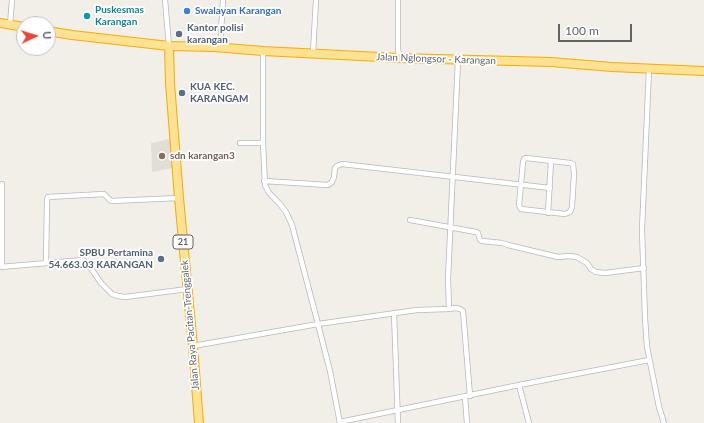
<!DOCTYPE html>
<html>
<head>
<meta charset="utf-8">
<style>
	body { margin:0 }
	#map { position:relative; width:704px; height:423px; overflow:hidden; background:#f1efe8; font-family:Lato,sans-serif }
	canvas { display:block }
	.north { position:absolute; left:16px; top:16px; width:40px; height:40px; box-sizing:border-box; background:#fff; border:1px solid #bfc1c3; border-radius:50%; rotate:86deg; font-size:11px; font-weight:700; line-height:16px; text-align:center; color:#5f6368 }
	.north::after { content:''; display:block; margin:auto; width:14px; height:18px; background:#ea4335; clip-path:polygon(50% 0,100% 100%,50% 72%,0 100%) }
	.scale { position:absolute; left:558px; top:24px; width:74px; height:18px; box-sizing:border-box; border:2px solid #5f6368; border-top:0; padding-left:5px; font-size:12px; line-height:14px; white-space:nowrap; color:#5f6368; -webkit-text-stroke:3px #fff; paint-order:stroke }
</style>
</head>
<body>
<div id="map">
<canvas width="704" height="423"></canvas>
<div class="north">U</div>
<div class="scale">100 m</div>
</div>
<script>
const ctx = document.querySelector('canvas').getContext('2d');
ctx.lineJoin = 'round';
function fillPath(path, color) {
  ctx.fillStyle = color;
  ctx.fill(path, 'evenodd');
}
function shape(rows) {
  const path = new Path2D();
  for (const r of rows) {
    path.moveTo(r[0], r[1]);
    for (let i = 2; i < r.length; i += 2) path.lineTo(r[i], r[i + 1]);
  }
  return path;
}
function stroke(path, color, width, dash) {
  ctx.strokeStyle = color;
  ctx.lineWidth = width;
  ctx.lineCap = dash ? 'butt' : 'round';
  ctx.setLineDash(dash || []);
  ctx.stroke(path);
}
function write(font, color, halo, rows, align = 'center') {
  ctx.font = font + ' Lato,sans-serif';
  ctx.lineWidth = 3.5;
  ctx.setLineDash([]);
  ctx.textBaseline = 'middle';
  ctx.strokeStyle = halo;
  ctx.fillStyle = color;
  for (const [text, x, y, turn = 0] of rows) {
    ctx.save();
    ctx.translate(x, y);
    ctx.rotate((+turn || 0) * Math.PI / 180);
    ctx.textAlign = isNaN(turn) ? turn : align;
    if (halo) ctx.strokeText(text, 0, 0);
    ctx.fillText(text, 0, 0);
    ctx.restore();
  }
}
const education = shape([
	[170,139,173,168,152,172,151,143]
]);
const street = shape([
	[165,0,169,46],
	[398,0,398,48,399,58],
	[10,25,12,0],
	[220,47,223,0],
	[263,51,263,143,265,185,269,193,279,203,286,212,292,225,318,324,417,310,449,309,448,279,458,60],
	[313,53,316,0],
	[649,69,642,230,645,318,647,347,659,407,664,423],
	[240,143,263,143],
	[526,158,570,163,573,164,574,174,572,207,570,212,565,214,521,209,519,205,523,162,524,159,526,158],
	[264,181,328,185,332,182,334,177,335,168,337,166,342,164,550,188],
	[2,184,2,266],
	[548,213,551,161],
	[410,220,476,232,478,233,480,240,482,241,502,243,508,245,558,257,569,256,577,257,587,263,591,269,596,272,605,273,644,268],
	[46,263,47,200,48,197,104,194,111,201,179,198],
	[0,267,83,260,88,264,101,283,112,294,118,296,125,297,188,289],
	[449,309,456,308,460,309,463,311,470,396],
	[394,313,398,423],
	[193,346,318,324,330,371,340,423],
	[519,385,529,423],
	[465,397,467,423],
	[340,422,519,385,649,360]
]);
const highway = shape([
	[0,23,24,27],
	[48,31,72,35,169,46,214,47,263,51,399,58,551,62,612,67,704,71],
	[169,46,170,83,179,198,193,346,199,423]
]);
const markers = [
	[187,11,4,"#3f7fe0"],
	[87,16,4,"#0f9aa8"],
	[179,34,4,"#5c6f8a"],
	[182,93,4,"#5c6f8a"],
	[162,156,4,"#8d6e63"],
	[161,259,4,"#5c6f8a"]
];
const shields = [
	[183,242,20]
];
const shieldNames = [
	["21",183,242]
];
const cultureNames = [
	["Puskesmas",95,10],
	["Karangan",95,22]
];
const shopNames = [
	["Swalayan Karangan",195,11]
];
const serviceNames = [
	["Kantor polisi",187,28],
	["karangan",187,40],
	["KUA KEC.",190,87],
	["KARANGAM",190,99],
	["SPBU Pertamina",153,253,"right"],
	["54.663.03 KARANGAN",153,265,"right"]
];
const streetNames = [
	["Jalan Nglongsor - Karangan",436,59,2],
	["Jalan Raya Pacitan-Trenggalek",190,325,-95]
];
const educationNames = [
	["sdn karangan3",170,156]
];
fillPath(education, '#e1ded6');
stroke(street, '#b5b8bc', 6);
stroke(highway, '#f9ab00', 10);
stroke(street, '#fff', 4.5);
stroke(highway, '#fde293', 8);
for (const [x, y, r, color] of markers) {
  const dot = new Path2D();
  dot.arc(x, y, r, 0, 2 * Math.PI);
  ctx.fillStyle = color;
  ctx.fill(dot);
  stroke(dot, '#fff', 1.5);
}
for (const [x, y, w] of shields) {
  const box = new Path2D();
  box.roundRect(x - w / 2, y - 7, w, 14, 3);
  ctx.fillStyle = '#fff';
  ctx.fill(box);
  stroke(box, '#5f6368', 1);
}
write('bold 9px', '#5f6368', null, shieldNames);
write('bold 10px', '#0d838f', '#fff', cultureNames, 'left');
write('bold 10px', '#366cbe', '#fff', shopNames, 'left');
write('bold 10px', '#4e5e75', '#fff', serviceNames, 'left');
write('10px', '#5f6368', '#fff', streetNames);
write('bold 10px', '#785e54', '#fff', educationNames, 'left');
</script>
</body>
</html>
